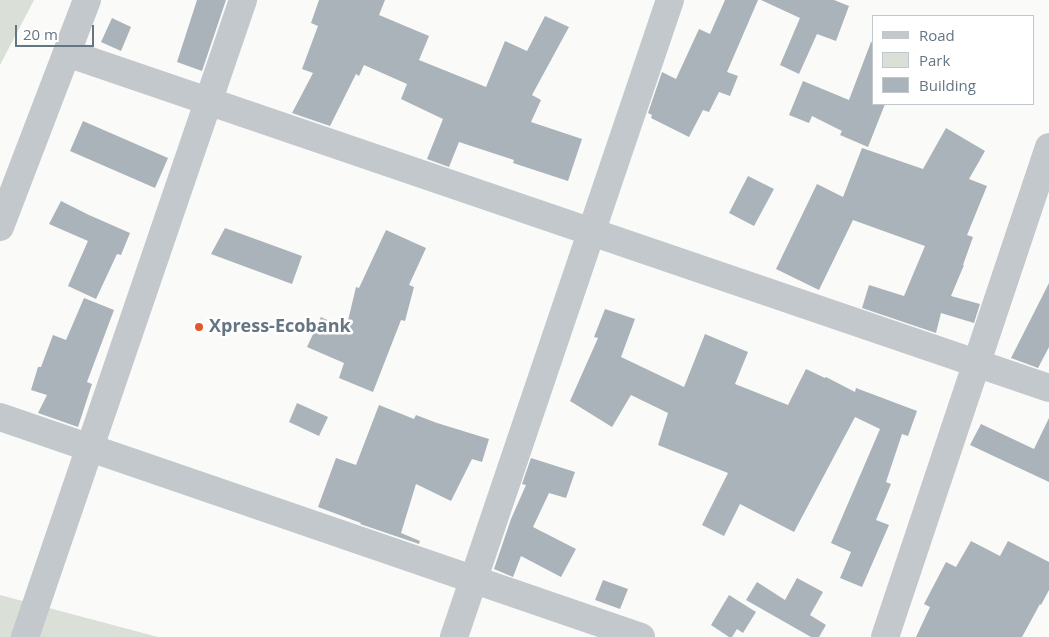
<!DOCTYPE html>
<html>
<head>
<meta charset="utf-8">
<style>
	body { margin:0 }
	#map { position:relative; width:1049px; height:637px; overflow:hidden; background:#fafaf8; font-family:"Open Sans",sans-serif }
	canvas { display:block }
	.legend { position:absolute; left:872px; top:15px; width:162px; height:90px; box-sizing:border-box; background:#fff; border:1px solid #c1c8cd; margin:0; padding:6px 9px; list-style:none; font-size:15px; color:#657683 }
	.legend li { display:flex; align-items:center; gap:10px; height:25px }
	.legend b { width:25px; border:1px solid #c1c8cd }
	.scale { position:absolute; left:15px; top:25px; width:79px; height:22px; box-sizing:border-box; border:2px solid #657683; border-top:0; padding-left:6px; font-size:15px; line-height:18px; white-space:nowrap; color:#657683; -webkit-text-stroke:4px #fff; paint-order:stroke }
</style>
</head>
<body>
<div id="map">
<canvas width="1049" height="637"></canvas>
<ul class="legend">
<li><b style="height:6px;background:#c3c8cc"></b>Road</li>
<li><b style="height:14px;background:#dadfd7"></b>Park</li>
<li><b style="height:14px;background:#aab3b9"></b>Building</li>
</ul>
<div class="scale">20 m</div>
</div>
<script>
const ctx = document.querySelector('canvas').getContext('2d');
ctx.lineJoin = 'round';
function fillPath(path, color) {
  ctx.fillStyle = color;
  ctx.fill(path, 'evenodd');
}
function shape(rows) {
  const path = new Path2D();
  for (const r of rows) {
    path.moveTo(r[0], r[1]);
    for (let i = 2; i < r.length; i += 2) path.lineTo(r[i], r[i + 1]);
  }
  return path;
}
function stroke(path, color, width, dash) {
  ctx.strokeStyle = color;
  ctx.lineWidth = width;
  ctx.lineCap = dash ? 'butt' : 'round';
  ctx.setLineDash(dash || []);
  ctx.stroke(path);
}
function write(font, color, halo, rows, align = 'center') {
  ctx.font = font + ' "Open Sans",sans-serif';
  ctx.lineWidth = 5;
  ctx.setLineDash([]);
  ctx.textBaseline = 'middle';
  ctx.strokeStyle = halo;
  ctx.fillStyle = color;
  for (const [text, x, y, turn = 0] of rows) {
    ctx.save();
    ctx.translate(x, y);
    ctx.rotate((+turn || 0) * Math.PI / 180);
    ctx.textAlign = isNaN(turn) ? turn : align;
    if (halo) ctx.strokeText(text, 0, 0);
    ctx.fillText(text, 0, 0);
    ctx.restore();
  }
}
const green = shape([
	[0,0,34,0,0,65],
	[0,595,158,637,0,637]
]);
const building = shape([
	[197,0,226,0,202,71,177,62],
	[319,0,385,0,379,15,429,36,419,60,486,87,505,41,527,51,545,16,569,27,532,95,541,100,531,122,582,139,568,181,513,163,514,160,459,142,449,167,427,159,443,119,401,99,407,84,364,65,359,76,356,74,330,126,292,113,313,73,302,69,318,26,311,23],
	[725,0,758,0,727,72,738,76,730,96,719,92,709,112,703,110,689,137,651,118,652,115,648,113,662,72,676,79,699,29,710,34],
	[761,0,834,0,849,6,836,41,817,34,799,74,780,65,800,18],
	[112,18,131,27,121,51,101,42],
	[871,42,873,42,873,104,885,104,868,147,840,135,842,131,812,116,809,123,789,115,803,81,849,100],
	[83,121,168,158,155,188,70,151],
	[946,128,985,151,969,179,987,186,967,235,973,237,963,265,964,265,951,296,980,304,974,323,941,313,936,333,862,308,869,285,904,296,925,246,853,220,819,290,776,269,817,184,843,197,862,148,923,169],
	[748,176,774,189,754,226,729,213],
	[61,201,89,215,130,233,121,255,117,254,96,299,68,286,88,241,49,224],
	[225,228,302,256,292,284,211,254],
	[386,230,426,248,409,285,414,287,405,321,401,320,373,392,339,378,344,363,307,347,321,317,346,329,356,287,359,288],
	[1049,283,1049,347,1038,368,1011,358],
	[84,298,114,310,87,382,92,384,78,427,38,413,47,395,31,390,38,367,41,367,53,335,66,340],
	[605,309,635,319,621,357,684,387,705,334,748,352,735,384,788,405,806,369,825,378,826,377,855,392,856,388,917,411,908,436,902,434,886,482,891,484,876,520,889,525,862,587,840,578,851,552,831,543,880,429,855,417,794,532,740,504,724,536,702,525,728,473,658,445,668,413,631,395,612,427,570,401,598,338,594,337],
	[297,403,328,417,319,436,289,422],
	[379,405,414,419,416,415,437,423,489,439,482,462,472,459,451,501,416,484,401,533,420,541,419,544,360,524,361,523,318,507,336,458,356,465],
	[1049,418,1049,482,970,445,981,424,1034,449],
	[531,458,575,472,566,498,549,493,533,527,576,549,561,577,521,556,513,577,494,569,511,519,526,485,522,484],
	[971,541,1000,556,1008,541,1049,562,1049,590,1041,605,1040,604,1022,637,916,637,930,607,924,604,946,562,956,567],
	[797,578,823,592,810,615,826,625,819,637,811,637,746,600,757,582,785,600],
	[603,580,628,589,620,609,595,600],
	[729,595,756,612,743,633,737,629,732,637,729,637,711,625]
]);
const minor = shape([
	[67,53,1049,388],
	[0,227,87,0],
	[0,417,641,637],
	[25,637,243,0],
	[454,637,670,0],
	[885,637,1049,147]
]);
const markers = [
	[199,327,5,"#e4572e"]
];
const poiNames = [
	["Xpress-Ecobank",209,327]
];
fillPath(green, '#dadfd7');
fillPath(building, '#aab3b9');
stroke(minor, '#c3c8cc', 28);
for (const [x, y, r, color] of markers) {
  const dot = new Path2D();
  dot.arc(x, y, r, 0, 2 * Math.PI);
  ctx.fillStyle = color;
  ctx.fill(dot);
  stroke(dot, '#fff', 2);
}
write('bold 18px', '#657683', '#fff', poiNames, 'left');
</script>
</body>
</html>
